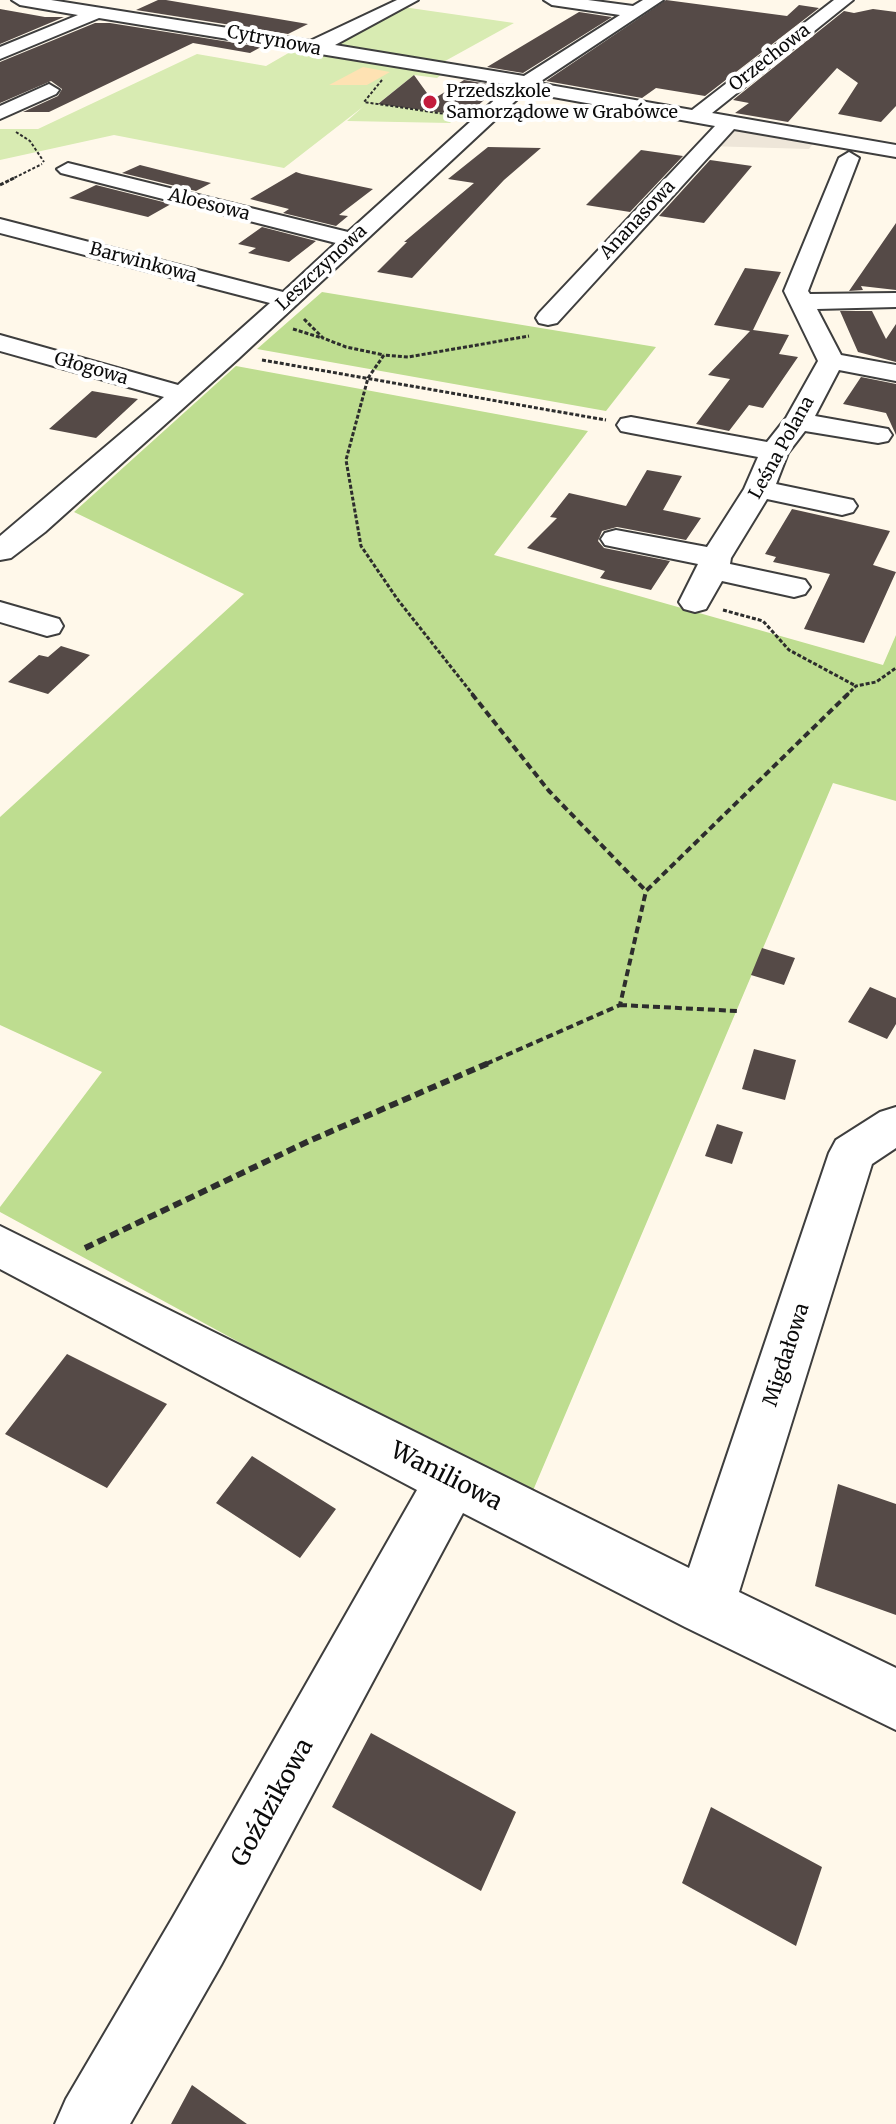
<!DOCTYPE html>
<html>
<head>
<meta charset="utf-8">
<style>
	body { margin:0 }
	canvas { display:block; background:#fff8ea }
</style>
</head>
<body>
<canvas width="896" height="2124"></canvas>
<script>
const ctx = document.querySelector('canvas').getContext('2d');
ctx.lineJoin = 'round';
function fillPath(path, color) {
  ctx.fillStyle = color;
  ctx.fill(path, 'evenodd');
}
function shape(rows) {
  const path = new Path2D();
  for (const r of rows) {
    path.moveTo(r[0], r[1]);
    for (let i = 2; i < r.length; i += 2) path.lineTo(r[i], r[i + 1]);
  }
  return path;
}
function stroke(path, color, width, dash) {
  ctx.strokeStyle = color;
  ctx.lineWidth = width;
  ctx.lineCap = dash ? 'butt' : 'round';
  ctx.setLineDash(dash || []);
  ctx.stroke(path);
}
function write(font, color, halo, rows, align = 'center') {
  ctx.font = font + ' Merriweather,serif';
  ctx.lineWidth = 8;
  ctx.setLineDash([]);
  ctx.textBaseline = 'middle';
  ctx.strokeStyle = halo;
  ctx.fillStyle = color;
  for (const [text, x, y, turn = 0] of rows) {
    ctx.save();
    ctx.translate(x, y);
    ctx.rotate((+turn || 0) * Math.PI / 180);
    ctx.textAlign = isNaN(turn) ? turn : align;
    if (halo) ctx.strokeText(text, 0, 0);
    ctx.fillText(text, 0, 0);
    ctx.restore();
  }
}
const green = shape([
	[403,7,514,23,427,71,442,74,437,78,414,75,379,103,458,115,450,123,347,121,364,106,284,168,114,135,0,160,0,129,38,129,197,54,266,66,292,51,306,50]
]);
const forest = shape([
	[322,292,656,347,606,411,257,349],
	[236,366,588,431,494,555,883,665,896,635,896,801,833,783,529,1500,0,1212,0,1207,102,1072,0,1025,0,817,244,594,74,512]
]);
const sand = shape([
	[363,67,390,72,367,85,329,85]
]);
const plaza = shape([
	[729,122,818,137,809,149,707,146]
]);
const building = shape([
	[158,0,166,0,308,24,288,34,136,10],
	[666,0,787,16,799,5,819,8,705,96,656,88,642,98,546,81],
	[0,9,45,17,64,17,0,44],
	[873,9,896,12,896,106,881,122,838,114,858,83,837,68,788,122,735,113,749,103,733,100,844,11,854,13],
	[579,12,612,17,523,73,487,67],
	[95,23,110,23,261,47,250,53,193,43,49,112,23,112,58,96,62,89,51,81,0,103,0,62],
	[414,75,432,100,464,80,500,86,466,116,378,104],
	[488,147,541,148,504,180,412,278,377,272,407,242,404,242,474,183,448,179],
	[641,150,683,156,630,212,586,205],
	[710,160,752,166,704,223,659,216],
	[140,165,211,183,196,191,122,173],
	[296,172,302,174,373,189,339,215,348,216,336,226,283,213,289,209,250,199],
	[96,185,171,204,148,217,69,198],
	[896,223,896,290,861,286,863,290,849,291],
	[262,227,316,241,289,262,248,253,256,248,238,244],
	[745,268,781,272,753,330,789,335,779,354,798,357,763,408,749,405,729,431,696,424,730,379,708,375,750,331,714,325],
	[840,311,872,311,886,339,896,324,896,362,858,352],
	[861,377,896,384,896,435,886,413,843,404],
	[92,391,138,399,96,438,49,429],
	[647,470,682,476,663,510,701,518,686,540,617,527,602,531,598,541,604,548,670,561,651,590,600,578,605,571,527,548,557,518,550,517,569,493,626,506],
	[792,509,890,531,873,565,896,572,864,643,804,629,830,574,773,562,776,557,765,554],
	[61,646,90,655,48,694,8,682,39,655,48,657],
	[762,948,795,958,784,985,751,975],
	[870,987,896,998,896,1024,887,1039,848,1022],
	[754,1049,796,1060,785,1100,742,1089],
	[717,1124,743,1132,732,1164,705,1156],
	[67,1354,167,1404,107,1488,5,1434],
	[252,1456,336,1509,300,1558,216,1503],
	[838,1484,896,1504,896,1615,815,1586],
	[371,1733,516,1812,481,1891,332,1807],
	[711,1807,822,1867,796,1946,682,1883],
	[192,2085,247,2124,171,2124]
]);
const pathFar3 = shape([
	[382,80,364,102,452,115],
	[16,132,30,141,44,162],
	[10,180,42,164]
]);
const pathFar2 = shape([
	[0,185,14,178],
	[304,319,323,338,346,347,384,355],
	[293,329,322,338],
	[262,360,606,420],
	[723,610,763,621,789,650,856,686],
	[474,696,398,600,361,546,346,460,368,378,384,355,408,357,529,336],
	[846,696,856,686,876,682,896,668]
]);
const pathFar1 = shape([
	[472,694,549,791,646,891],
	[620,1005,737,1011],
	[486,1064,620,1005,646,891,848,694]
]);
const path = shape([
	[85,1248,309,1141,491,1062]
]);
const minor = shape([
	[12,0,51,0,310,41,397,0,418,0,335,45,524,76,620,15,552,5,544,0,588,0,633,6,643,0,663,0,538,83,692,110,834,0,853,0,712,113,896,145,896,157,734,129,557,323,548,325,539,323,536,318,539,313,715,126,525,92,238,359,45,532,11,558,0,560,0,536,164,397,0,351,0,335,178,385,270,303,0,233,0,219,283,292,336,243,61,173,57,169,68,163,348,232,511,85,99,18,0,59,0,47,78,15,20,5,12,0],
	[49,84,59,90,56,94,0,119,0,106,49,84],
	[849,152,859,158,808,291,810,294,896,293,896,307,817,309,841,355,896,365,896,381,839,370,815,416,888,429,892,435,888,441,878,443,805,431,788,453,776,484,853,500,857,506,853,512,842,515,767,499,731,558,730,564,805,580,810,587,805,594,794,597,722,581,706,609,695,612,684,609,679,602,698,564,605,545,601,539,605,533,616,530,707,547,744,489,758,457,631,433,621,431,617,425,621,419,631,417,767,442,786,418,818,361,784,291,839,158,849,152],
	[0,602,59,619,63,626,59,633,47,636,0,622,0,602],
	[896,1107,896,1148,872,1164,739,1592,896,1668,896,1730,685,1627,463,1513,221,1965,130,2124,55,2124,66,2099,173,1917,417,1490,0,1269,0,1226,689,1568,829,1153,836,1140,880,1112,896,1107]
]);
const markers = [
	[430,102,8,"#c31c3d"]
];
const farStreetnames = [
	["Cytrynowa",274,41,11],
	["Orzechowa",770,58,-38],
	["Aloesowa",209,205,14],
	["Ananasowa",638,220,-47],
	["Barwinkowa",143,263,15],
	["Leszczynowa",322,268,-43],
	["Głogowa",91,369,16],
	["Leśna Polana",782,448,-61]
];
const farPoinames = [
	["Przedszkole",446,92],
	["Samorządowe w Grabówce",446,113]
];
const streetNames = [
	["Migdałowa",787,1355,-72]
];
const nearStreetnames = [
	["Waniliowa",446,1477,27],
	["Goździkowa",273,1803,-61]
];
fillPath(green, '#d8ebb2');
fillPath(forest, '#bedd90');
fillPath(sand, '#fee2b3');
fillPath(plaza, '#eee6d9');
fillPath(building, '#554a47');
stroke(minor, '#3e3e3e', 4);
stroke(pathFar3, '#2d2d2d', 2, [3, 2]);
stroke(pathFar2, '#2d2d2d', 3, [4, 2]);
stroke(pathFar1, '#2d2d2d', 4, [7, 4]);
stroke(path, '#2d2d2d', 6, [9, 5]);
fillPath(minor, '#fff');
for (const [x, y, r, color] of markers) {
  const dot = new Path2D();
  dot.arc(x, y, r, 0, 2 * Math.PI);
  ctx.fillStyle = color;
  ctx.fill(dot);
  stroke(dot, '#fff', 3);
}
write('18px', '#0b0b0b', '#fff', farStreetnames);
write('18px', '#0b0b0b', '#fff', farPoinames, 'left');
write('20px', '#0b0b0b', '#fff', streetNames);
write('24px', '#0b0b0b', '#fff', nearStreetnames);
</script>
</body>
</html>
